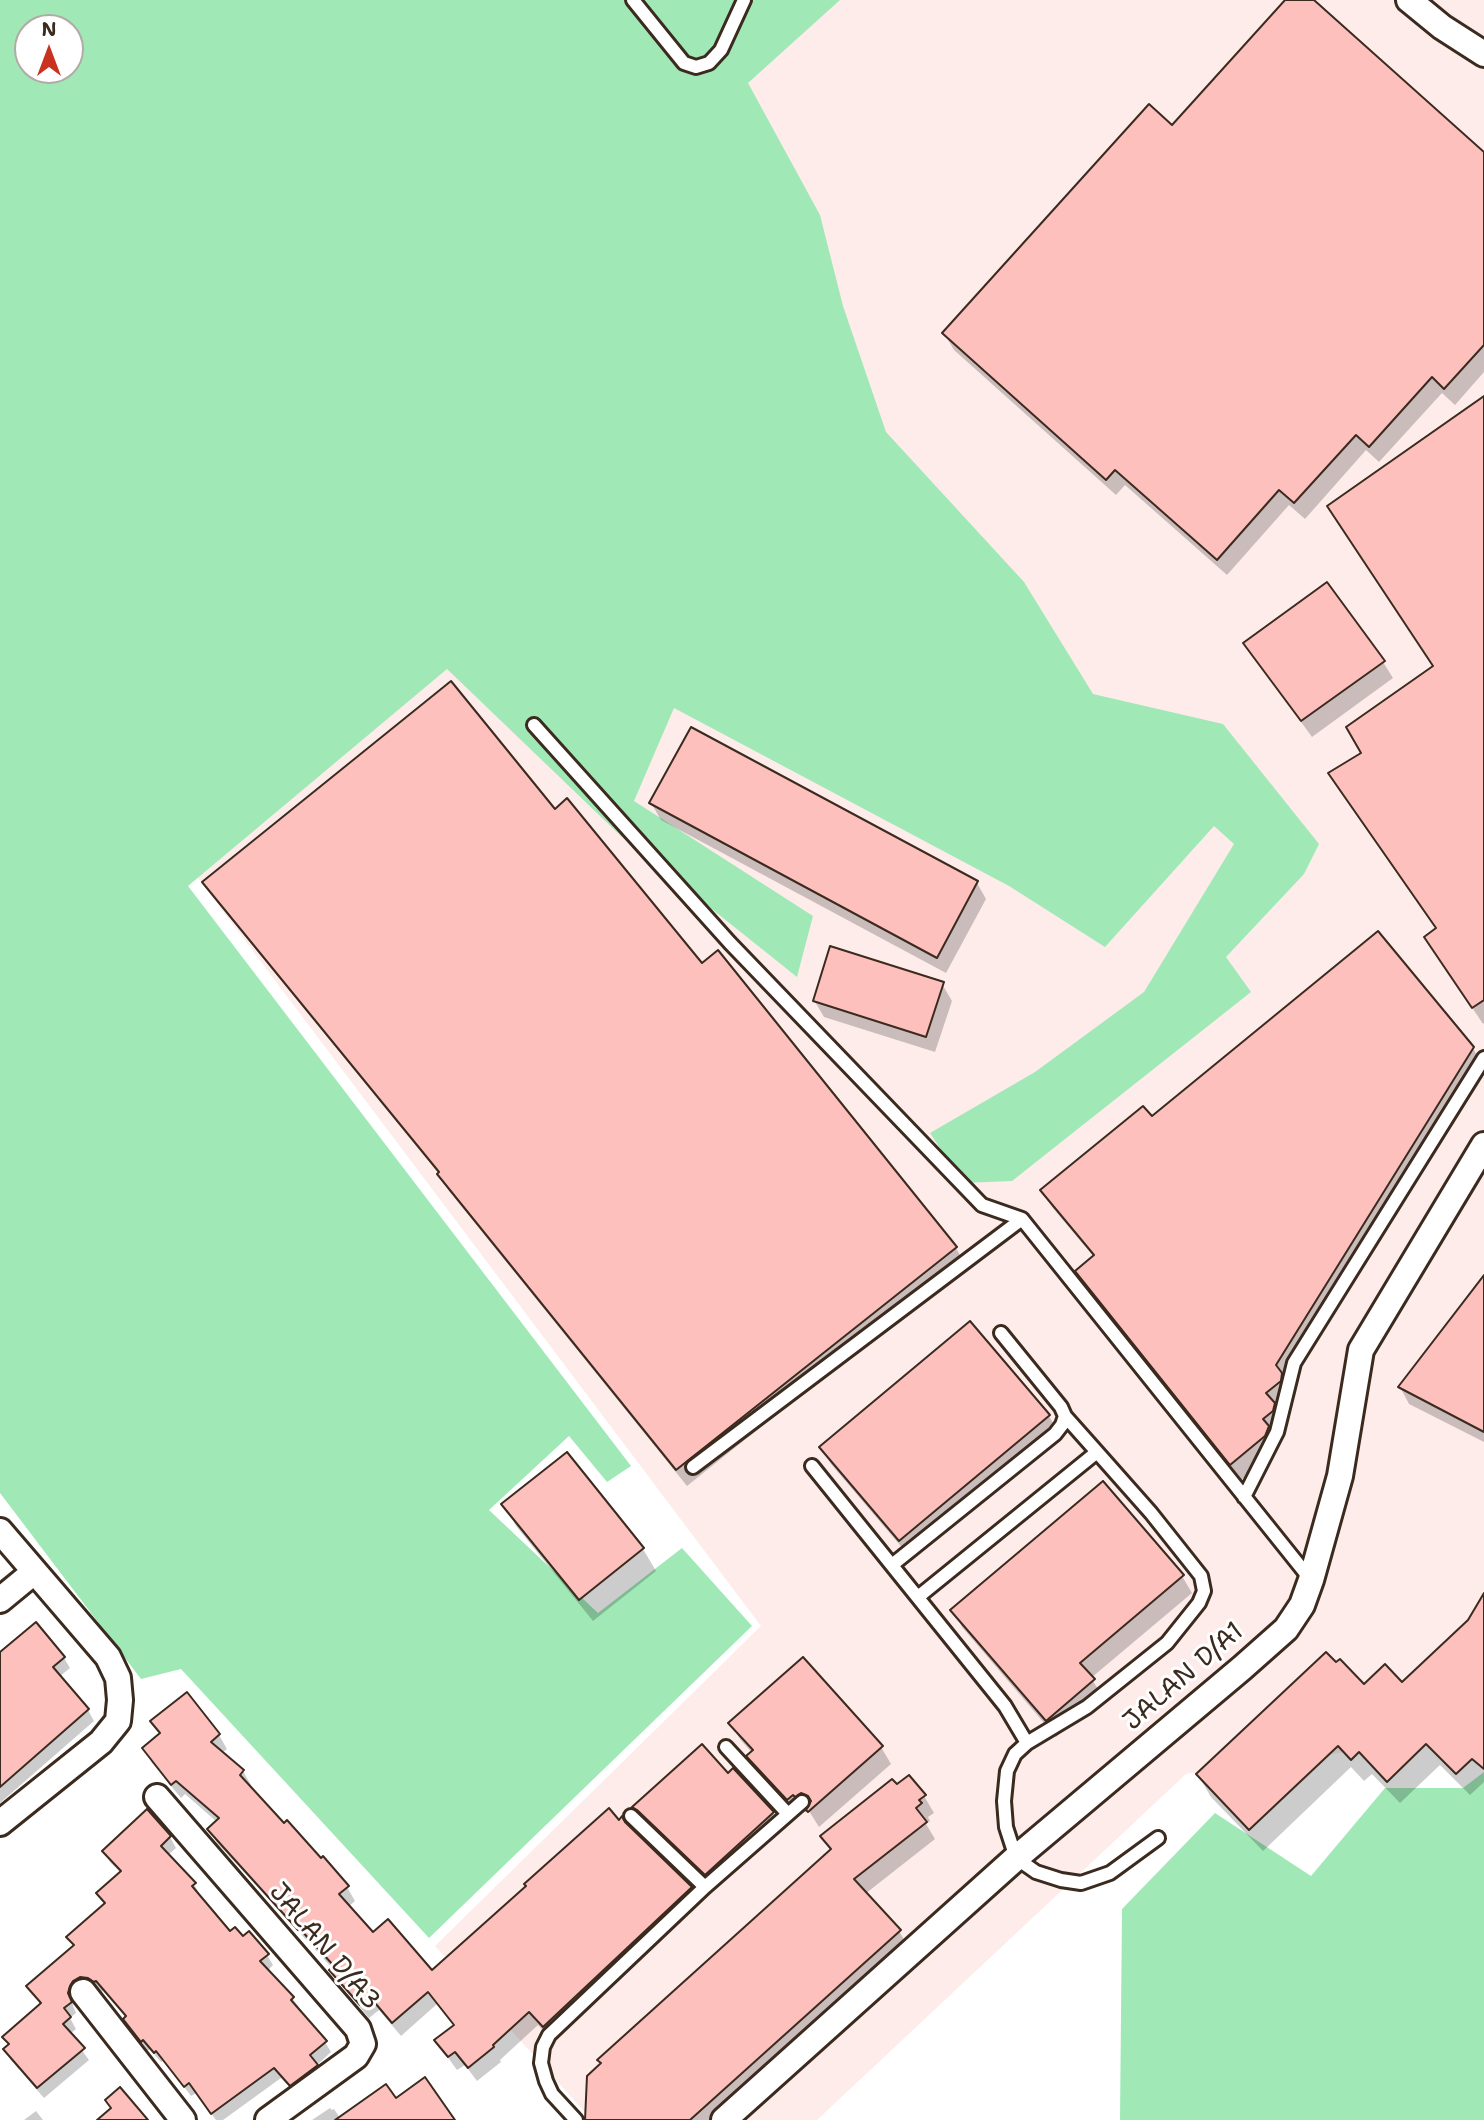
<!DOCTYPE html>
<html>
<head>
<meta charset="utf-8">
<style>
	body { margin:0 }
	#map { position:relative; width:1484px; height:2120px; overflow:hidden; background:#fff; font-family:"Shantell Sans",sans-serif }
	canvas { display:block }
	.north { position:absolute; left:14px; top:14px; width:70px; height:70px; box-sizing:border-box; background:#fff; border:2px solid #b1aaa5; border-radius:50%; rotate:0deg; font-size:19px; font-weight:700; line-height:28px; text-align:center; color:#3b2a1e }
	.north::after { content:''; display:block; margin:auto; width:24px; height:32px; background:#c8321e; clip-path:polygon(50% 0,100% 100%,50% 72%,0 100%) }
</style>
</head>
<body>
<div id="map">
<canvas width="1484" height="2120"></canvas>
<div class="north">N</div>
</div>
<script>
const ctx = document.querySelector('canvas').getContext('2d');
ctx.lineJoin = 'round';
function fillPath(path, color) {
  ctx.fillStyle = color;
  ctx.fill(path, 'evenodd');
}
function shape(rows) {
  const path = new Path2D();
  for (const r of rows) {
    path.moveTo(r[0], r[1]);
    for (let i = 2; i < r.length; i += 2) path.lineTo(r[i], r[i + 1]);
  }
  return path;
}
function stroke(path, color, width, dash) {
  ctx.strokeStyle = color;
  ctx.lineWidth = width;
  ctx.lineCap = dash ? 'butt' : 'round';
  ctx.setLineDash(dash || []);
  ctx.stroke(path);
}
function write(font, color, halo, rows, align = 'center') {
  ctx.font = font + ' "Shantell Sans",sans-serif';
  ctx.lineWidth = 6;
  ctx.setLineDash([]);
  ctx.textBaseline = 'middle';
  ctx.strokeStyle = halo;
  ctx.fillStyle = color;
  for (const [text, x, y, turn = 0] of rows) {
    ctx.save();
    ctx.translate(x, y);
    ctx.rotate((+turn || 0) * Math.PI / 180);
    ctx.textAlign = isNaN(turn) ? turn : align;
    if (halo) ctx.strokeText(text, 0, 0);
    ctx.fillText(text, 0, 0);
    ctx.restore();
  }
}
const built = shape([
	[624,0,1484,0,1484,1708,1463,1736,1186,1774,817,2120,592,2120,435,1946,761,1626,158,825,830,252]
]);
const green = shape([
	[0,0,840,0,748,83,820,215,843,306,886,432,1024,582,1093,694,1223,724,1319,844,1304,874,1226,957,1251,992,1012,1181,963,1183,930,1133,1035,1072,1144,992,1234,844,1214,826,1105,947,1009,886,674,708,634,801,813,916,797,977,623,838,447,669,188,886,631,1466,607,1482,569,1436,489,1510,598,1613,682,1548,752,1626,429,1938,181,1669,141,1679,0,1493],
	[28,28,70,28,70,70,28,70],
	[1484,1772,1484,2120,1120,2120,1122,1909,1215,1813,1311,1876,1385,1788,1463,1788]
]);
const shadow = shape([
	[1287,0,1311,0,1484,154,1484,372,1455,405,1442,393,1379,462,1366,450,1305,519,1289,505,1227,575,1125,485,1116,495,954,350,944,333,1172,128],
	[1484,398,1484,1023,1483,1024,1426,938,1437,930,1339,790,1330,773,1363,753,1434,668],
	[1246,643,1383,662,1393,678,1312,737,1255,659],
	[651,803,977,883,986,899,946,973,661,820],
	[554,811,701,965,956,1248,965,1264,687,1486,449,1191,439,1174,214,898,205,882],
	[942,984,952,1001,935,1052,824,1017,814,1000],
	[1473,1048,1482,1065,1285,1381,1289,1398,1276,1409,1284,1421,1273,1436,1278,1444,1274,1453,1241,1480,1086,1288,1077,1271,1094,1257,1052,1207,1042,1191,1152,1119],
	[1484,1278,1484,1442,1409,1404,1400,1387],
	[1049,1416,1058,1432,910,1557,831,1464,821,1448],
	[566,1454,643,1549,656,1571,593,1621,516,1526,504,1504],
	[1103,1484,1182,1576,1192,1593,1091,1678,1103,1697,1056,1737,962,1627,953,1610],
	[1484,1597,1484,1782,1470,1795,1440,1765,1400,1803,1372,1774,1364,1781,1351,1767,1263,1851,1211,1797,1198,1775,1364,1687,1402,1685,1470,1621],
	[0,1654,64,1658,70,1668,59,1677,88,1710,94,1721,0,1803],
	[186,1695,219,1735,227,1749,222,1753,243,1771,251,1785,249,1788,347,1887,355,1901,348,1907,373,1935,432,1972,691,1888,699,1902,552,2040,538,2025,500,2060,501,2062,477,2081,465,2065,457,2070,436,2041,454,2026,437,2004,401,2036,379,2010,369,2018,340,1984,332,1970,333,1969,217,1843,209,1829,217,1822,185,1794,181,1798,152,1763,144,1749,161,1735,153,1722],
	[730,1723,881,1747,891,1764,819,1827,809,1811,805,1812,804,1810,798,1816,758,1773,749,1756,752,1753,740,1739],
	[733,1770,773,1813,782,1830,715,1890,648,1826,644,1824,635,1808,728,1775],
	[896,1787,924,1796,934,1813,928,1817,930,1821,926,1824,935,1839,865,1894,899,1931,909,1948,718,2120,595,2120,831,1851,822,1836],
	[170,1837,176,1848,167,1856,194,1884,200,1895,198,1896,230,1934,243,1938,267,1955,273,1965,267,1971,292,1998,325,2042,331,2052,317,2065,323,2076,297,2095,281,2078,223,2120,216,2120,196,2093,191,2096,164,2060,161,2062,150,2049,148,2051,131,2030,125,2019,127,2018,103,1991,101,1992,95,1988,75,1997,73,2006,76,2013,70,2018,76,2029,70,2034,89,2060,44,2098,11,2060,5,2049,10,2045,5,2037,41,2005,28,1987,74,1947,68,1937,105,1905,98,1893,121,1873,110,1862,104,1852],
	[396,2101,453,2120,312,2120,330,2108,332,2110,334,2109,340,2118],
	[36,2111,43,2120,24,2120]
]);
const building = shape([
	[1285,0,1314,0,1484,152,1484,345,1444,389,1432,377,1369,447,1356,435,1294,503,1279,490,1217,560,1115,470,1106,480,942,333,1149,104,1172,125,1285,0],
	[1484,396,1484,1000,1472,1008,1424,937,1436,928,1328,773,1361,753,1346,727,1433,666,1327,506,1484,396],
	[1327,582,1385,661,1301,721,1243,643,1327,582],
	[451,681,555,809,567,798,702,963,718,950,957,1247,676,1470,437,1174,439,1172,202,882,451,681],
	[691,727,978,881,937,958,649,803,691,727],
	[1378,931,1474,1047,1276,1365,1282,1373,1281,1381,1266,1393,1275,1403,1273,1411,1263,1419,1269,1426,1265,1436,1230,1465,1075,1271,1094,1255,1040,1190,1143,1106,1152,1116,1378,931],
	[830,946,944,982,926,1037,813,1001,830,946],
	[1484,1275,1484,1432,1398,1387,1484,1275],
	[970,1321,1050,1415,899,1541,819,1447,970,1321],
	[567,1452,644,1548,579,1600,501,1504,567,1452],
	[1103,1481,1184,1575,1080,1663,1095,1679,1046,1721,950,1610,1103,1481],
	[1484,1593,1484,1769,1472,1759,1456,1774,1426,1744,1387,1782,1359,1752,1351,1760,1338,1746,1249,1830,1196,1774,1326,1652,1336,1662,1340,1659,1364,1684,1385,1664,1402,1682,1468,1620,1484,1593],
	[36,1622,65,1657,53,1667,89,1709,0,1787,0,1652,36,1622],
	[803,1657,883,1746,808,1812,806,1810,811,1801,808,1796,801,1793,795,1797,793,1795,787,1800,746,1756,753,1750,728,1723,803,1657],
	[187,1692,220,1734,211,1742,244,1770,240,1775,284,1823,287,1820,321,1858,323,1856,349,1886,339,1894,373,1932,388,1919,432,1970,526,1886,524,1884,609,1808,619,1820,622,1816,625,1822,692,1887,543,2027,529,2012,493,2045,494,2047,468,2068,455,2052,448,2057,434,2040,454,2025,428,1992,392,2023,370,1997,360,2005,329,1970,334,1966,299,1928,298,1930,207,1829,219,1818,176,1781,171,1785,142,1748,160,1733,150,1721,187,1692],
	[702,1744,728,1773,733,1768,774,1812,705,1875,637,1810,632,1807,702,1744],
	[909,1775,926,1795,919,1800,922,1803,916,1808,927,1822,854,1879,901,1930,690,2120,585,2120,587,2076,601,2063,597,2060,831,1849,820,1836,892,1779,897,1784,909,1775],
	[147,1809,171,1836,161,1846,196,1883,192,1886,230,1931,235,1927,243,1936,249,1931,269,1954,260,1961,294,1997,291,2000,327,2041,310,2055,318,2065,290,2086,274,2068,211,2114,189,2083,184,2087,156,2051,154,2053,143,2040,141,2042,123,2019,126,2016,96,1981,94,1982,88,1978,80,1977,73,1981,70,1986,68,1993,72,2002,64,2008,71,2017,63,2024,85,2048,37,2088,3,2049,9,2044,2,2037,41,2003,26,1986,74,1945,66,1937,105,1903,96,1893,121,1871,102,1851,147,1809],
	[425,2077,455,2120,335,2120,386,2084,396,2098,425,2077],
	[120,2087,148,2120,97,2120,111,2108,105,2100,120,2087]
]);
const service = shape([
	[633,0,684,63,696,67,709,63,721,50,744,0],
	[534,725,730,943,982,1205,1022,1219,1311,1580],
	[812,1466,1005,1706,1027,1743,1015,1754,1007,1771,1004,1801,1006,1827,1016,1858,1036,1872,1061,1880,1081,1883,1110,1873,1158,1838],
	[693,1467,1022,1219],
	[1244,1497,1277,1432,1294,1363,1484,1058],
	[892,1565,1055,1434,1062,1425,1065,1416,1061,1407,1001,1333],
	[918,1597,1097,1452,1065,1416],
	[1027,1743,1087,1707,1167,1643,1199,1603,1204,1591,1201,1576,1151,1513,1097,1452],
	[726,1747,788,1814],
	[631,1816,705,1887],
	[576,2120,552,2094,546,2081,541,2063,543,2047,549,2035,705,1887,802,1802]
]);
const minor = shape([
	[1409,0,1442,27,1484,54],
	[0,1531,108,1657,118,1678,120,1700,118,1721,101,1742,0,1823],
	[0,1600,34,1572],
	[157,1797,358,2029,363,2044,356,2056,268,2120],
	[83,1992,183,2120],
	[724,2120,1016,1858,1242,1668,1286,1629,1302,1605,1311,1580,1340,1476,1361,1350,1484,1145]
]);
const streetNames = [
	["JALAN D/A1",1184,1677,-41],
	["JALAN D/A3",324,1947,50]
];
fillPath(built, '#feeceb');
fillPath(green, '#a0e9b7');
fillPath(shadow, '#0003');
fillPath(building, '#fdc0bd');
stroke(building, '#3b2a1e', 2);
stroke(service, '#3b2a1e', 18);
stroke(minor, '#3b2a1e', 30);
stroke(service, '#fff', 12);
stroke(minor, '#fff', 24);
write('26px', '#3b2a1e', '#fff', streetNames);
</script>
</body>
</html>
